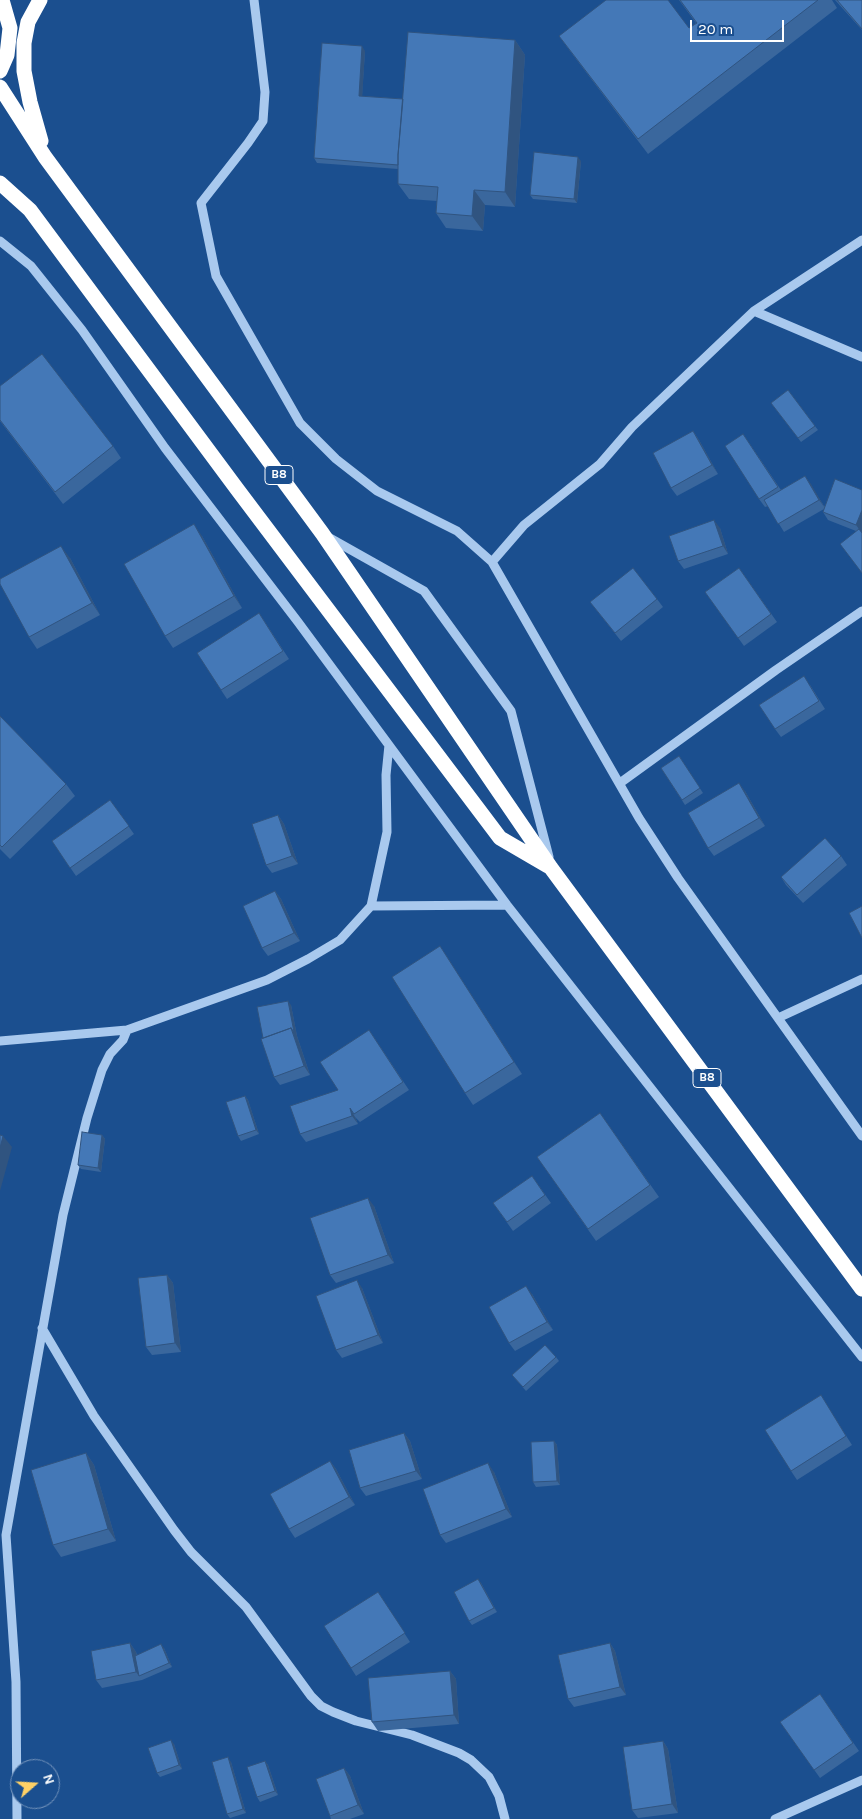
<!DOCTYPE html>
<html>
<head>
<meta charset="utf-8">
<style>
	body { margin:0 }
	#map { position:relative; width:862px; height:1819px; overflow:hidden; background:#1b4f8f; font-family:Karla,sans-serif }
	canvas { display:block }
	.north { position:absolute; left:10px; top:1759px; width:50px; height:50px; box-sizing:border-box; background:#1b4f8f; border:1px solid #7695bc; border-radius:50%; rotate:71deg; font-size:14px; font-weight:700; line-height:20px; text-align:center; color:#fff }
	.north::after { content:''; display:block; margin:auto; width:18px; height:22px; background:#ffd166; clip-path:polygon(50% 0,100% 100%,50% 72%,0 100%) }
	.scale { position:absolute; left:690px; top:20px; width:94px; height:22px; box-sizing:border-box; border:2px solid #fff; border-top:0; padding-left:6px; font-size:15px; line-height:18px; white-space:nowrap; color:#fff; -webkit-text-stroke:4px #1b4f8f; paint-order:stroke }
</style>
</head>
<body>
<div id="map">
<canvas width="862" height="1819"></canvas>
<div class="north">N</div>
<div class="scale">20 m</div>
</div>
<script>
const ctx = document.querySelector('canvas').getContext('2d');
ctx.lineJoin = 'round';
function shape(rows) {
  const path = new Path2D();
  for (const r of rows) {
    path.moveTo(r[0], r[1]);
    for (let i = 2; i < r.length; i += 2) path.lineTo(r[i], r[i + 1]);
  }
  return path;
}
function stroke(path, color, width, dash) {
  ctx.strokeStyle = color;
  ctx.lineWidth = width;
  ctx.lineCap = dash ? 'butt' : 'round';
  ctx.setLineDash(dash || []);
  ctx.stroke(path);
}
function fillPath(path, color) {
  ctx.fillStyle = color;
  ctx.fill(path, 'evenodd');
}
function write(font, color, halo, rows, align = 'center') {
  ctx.font = font + ' Karla,sans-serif';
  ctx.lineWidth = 4;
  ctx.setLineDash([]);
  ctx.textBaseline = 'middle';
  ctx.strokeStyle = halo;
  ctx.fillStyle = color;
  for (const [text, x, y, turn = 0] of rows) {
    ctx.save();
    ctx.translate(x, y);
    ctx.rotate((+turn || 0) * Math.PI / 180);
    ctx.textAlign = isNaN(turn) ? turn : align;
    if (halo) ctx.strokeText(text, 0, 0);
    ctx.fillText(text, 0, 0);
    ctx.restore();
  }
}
const minor = shape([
	[254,0,265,92,263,121,248,143,201,203,216,276,300,423,336,459,377,491,457,531,492,562,639,818,678,878,862,1136],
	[0,241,31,266,82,330,165,448,298,622,507,905,862,1357],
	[754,311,862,357],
	[328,537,424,591,511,711,549,857],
	[492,562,524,525,600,464,632,427,754,311,862,240],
	[620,783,776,670,862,611],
	[371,906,507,905],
	[778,1018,862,979],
	[0,1041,127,1030,267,980,308,959,340,940,371,906,387,832,386,775,389,745],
	[42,1328,94,1416,174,1530,191,1552,246,1607,311,1696,321,1706,333,1712,356,1721,412,1735,459,1753,471,1760,489,1777,499,1796,505,1819],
	[17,1819,16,1682,6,1535,63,1215,87,1118,102,1070,110,1054,123,1040,127,1030],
	[775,1819,862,1780]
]);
const highway = shape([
	[40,0,28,22,24,43,24,71,30,102,41,141],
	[0,71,7,55,10,28,2,0],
	[0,87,45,157,322,533,551,868,862,1289],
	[0,183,30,210,237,489,500,838,548,866]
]);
const wall = shape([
	[679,0,832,0,837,8,648,154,570,51,559,36,689,28,696,23],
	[835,0,862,0,862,30],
	[515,40,525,55,515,207,485,205,483,231,446,228,436,213,437,201,409,199,398,184,398,169,317,163,314,158,365,51,362,96,403,99],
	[581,161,577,203,533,199,530,195],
	[0,386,113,446,121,458,63,504,0,421],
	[788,390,818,430,801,442,771,403],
	[693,431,699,440,718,474,677,496,671,488],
	[743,434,781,490,805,476,824,506,862,490,862,573,856,531,828,520,823,512,824,509,784,532,768,506,765,507,759,499],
	[720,528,728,554,684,569,678,561],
	[202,536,242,608,173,648,165,636],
	[70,558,100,615,37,649,29,637],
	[739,568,777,622,744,646,705,592],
	[657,599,663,607,621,641,590,602],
	[259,613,289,659,227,699,221,690],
	[810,685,825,709,781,737,775,729],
	[0,716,66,784,75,796,10,859,0,849],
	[679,756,703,793,685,805,661,768],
	[745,791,765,826,714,856,708,848],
	[110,800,134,834,76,876,52,841],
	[278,815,284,824,298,864,272,873,266,865],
	[841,856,847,865,803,903,786,885,781,877],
	[275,891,281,899,300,941,268,956,262,948],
	[440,946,522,1074,473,1105,465,1093],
	[291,1005,297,1036,310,1075,280,1085,274,1077,263,1038],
	[369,1030,409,1090,360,1122,355,1117,358,1124,306,1142,300,1134,338,1090],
	[245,1096,248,1100,259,1134,241,1141,238,1136],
	[600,1113,659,1197,596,1241,537,1157],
	[102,1135,105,1139,101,1172,81,1169,78,1165],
	[532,1176,551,1203,513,1231,493,1203],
	[374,1206,394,1263,336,1283,330,1275],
	[167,1275,173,1283,181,1352,152,1355,146,1347],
	[362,1288,383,1343,342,1358,336,1350],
	[532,1294,553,1330,515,1351,509,1343],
	[556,1357,559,1361,526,1391,512,1375],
	[826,1404,852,1445,797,1480,791,1471],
	[404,1433,410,1441,422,1479,366,1496,360,1488],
	[554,1441,557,1445,560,1485,536,1487,533,1482],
	[86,1453,94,1465,116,1541,61,1557,53,1545],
	[330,1461,336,1469,355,1505,295,1538,289,1529],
	[494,1472,512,1517,446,1543,440,1535],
	[481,1583,497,1612,472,1625,469,1621],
	[378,1592,410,1642,356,1676,351,1668],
	[130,1643,136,1652,137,1655,164,1648,172,1667,142,1680,102,1688,96,1680],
	[610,1643,615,1651,626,1695,574,1707,568,1699],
	[450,1671,456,1679,459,1724,378,1731,372,1722],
	[820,1694,859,1751,820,1778,780,1722],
	[663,1741,668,1749,678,1813,638,1818,632,1810],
	[174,1744,182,1769,160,1777,157,1773],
	[265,1761,268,1765,278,1795,260,1802,257,1797],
	[231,1762,246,1813,230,1818,227,1814],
	[344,1768,350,1776,364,1814,350,1819,331,1819,330,1816]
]);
const shadedWall = shape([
	[515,40,525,55,515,207,505,192],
	[362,46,365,51,362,100,359,96],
	[578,157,581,161,577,203,574,199],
	[474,190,485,205,483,231,472,216],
	[693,431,699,440,718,474,712,465],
	[805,476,811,484,825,508,819,500],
	[862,510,862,533,856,525],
	[714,520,720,528,728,554,723,546],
	[194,524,202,536,242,608,234,596],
	[61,546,70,558,100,615,92,603],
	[739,783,745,791,765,826,759,818],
	[278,815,284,824,298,864,292,856],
	[275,891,281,899,300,941,294,933],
	[440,946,448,958,522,1074,514,1062],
	[288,1001,291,1005,297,1036,310,1075,304,1066,291,1028,297,1036,294,1032],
	[245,1096,248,1100,259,1134,256,1130],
	[350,1108,355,1117,358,1124,352,1116],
	[102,1135,105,1139,101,1172,98,1168],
	[3,1136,12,1147,0,1191,0,1148],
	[368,1198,374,1206,394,1263,388,1255],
	[167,1275,173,1283,181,1352,175,1343],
	[357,1280,362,1288,383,1343,378,1335],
	[526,1286,532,1294,553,1330,547,1322],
	[404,1433,410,1441,422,1479,416,1471],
	[554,1441,557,1445,560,1485,557,1481],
	[86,1453,94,1465,116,1541,108,1529],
	[330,1461,336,1469,355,1505,349,1497],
	[488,1463,494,1472,512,1517,506,1509],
	[478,1579,481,1583,497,1612,494,1608],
	[130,1643,136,1652,141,1675,139,1676,136,1672],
	[610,1643,615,1651,626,1695,620,1687],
	[161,1644,164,1648,172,1667,169,1663],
	[450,1671,456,1679,459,1724,454,1715],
	[171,1740,174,1744,182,1769,179,1765],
	[663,1741,668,1749,678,1813,672,1804],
	[228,1757,231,1762,246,1813,243,1809],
	[265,1761,268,1765,278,1795,275,1791],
	[344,1768,350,1776,364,1814,358,1805]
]);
const building = shape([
	[606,0,668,0,689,28,697,23,680,0,818,0,638,139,559,36,606,0],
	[837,0,862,0,862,29,837,0],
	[408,32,515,40,505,192,474,190,472,216,436,213,438,187,398,184,398,155,408,32],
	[322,43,362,46,359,96,403,99,398,155,398,165,314,158,322,43],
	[534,152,578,157,574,199,530,195,534,152],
	[42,354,113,446,55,492,0,420,0,386,42,354],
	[788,390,815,426,798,438,771,403,788,390],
	[693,431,712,465,671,488,653,453,693,431],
	[743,434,778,487,759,499,725,446,743,434],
	[805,476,819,500,778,524,764,500,805,476],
	[835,479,862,490,862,510,856,525,823,512,835,479],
	[714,520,723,546,678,561,669,536,714,520],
	[194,524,234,596,165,636,124,564,194,524],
	[859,529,862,533,862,573,840,544,859,529],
	[61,546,92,603,29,637,0,584,0,579,61,546],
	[633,568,657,599,615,633,590,602,633,568],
	[739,568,771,614,738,638,705,592,739,568],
	[259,613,283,651,221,690,197,653,259,613],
	[804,676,819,701,775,729,759,705,804,676],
	[0,716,66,784,2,847,0,845,0,716],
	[679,756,700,788,682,800,661,768,679,756],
	[739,783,759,818,708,848,688,813,739,783],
	[110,800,129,826,70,868,52,841,110,800],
	[278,815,292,856,266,865,252,824,278,815],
	[825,838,841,856,797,895,781,877,825,838],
	[275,891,294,933,262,948,243,906,275,891],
	[862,906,862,938,849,913,862,906],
	[440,946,514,1062,465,1093,392,977,440,946],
	[288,1001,294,1032,291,1028,263,1038,257,1007,288,1001],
	[291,1028,304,1066,274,1077,261,1039,291,1028],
	[369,1030,403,1082,354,1114,350,1108,352,1116,300,1134,290,1106,338,1090,320,1062,369,1030],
	[245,1096,256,1130,238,1136,226,1102,245,1096],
	[600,1113,650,1185,588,1229,537,1157,600,1113],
	[82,1132,102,1135,98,1168,78,1165,82,1132],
	[0,1135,3,1136,0,1148,0,1135],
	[532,1176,545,1195,507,1222,493,1203,532,1176],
	[368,1198,388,1255,330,1275,310,1218,368,1198],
	[167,1275,175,1343,146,1347,138,1278,167,1275],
	[357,1280,378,1335,336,1350,316,1296,357,1280],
	[526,1286,547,1322,509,1343,489,1307,526,1286],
	[545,1345,556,1357,523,1387,512,1375,545,1345],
	[821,1395,846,1436,791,1471,765,1430,821,1395],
	[404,1433,416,1471,360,1488,349,1450,404,1433],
	[554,1441,557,1481,533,1482,531,1442,554,1441],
	[86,1453,108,1529,53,1545,31,1470,86,1453],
	[330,1461,349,1497,289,1529,270,1494,330,1461],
	[488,1463,506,1509,440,1535,423,1489,488,1463],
	[478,1579,494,1608,469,1621,454,1592,478,1579],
	[378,1592,405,1633,351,1668,324,1626,378,1592],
	[130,1643,136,1672,96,1680,91,1651,130,1643],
	[610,1643,620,1687,568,1699,558,1655,610,1643],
	[161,1644,169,1663,139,1676,135,1656,161,1644],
	[450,1671,454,1715,372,1722,368,1678,450,1671],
	[820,1694,853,1743,814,1770,780,1722,820,1694],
	[171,1740,179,1765,157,1773,148,1748,171,1740],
	[663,1741,672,1804,632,1810,623,1747,663,1741],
	[228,1757,243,1809,227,1814,212,1762,228,1757],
	[265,1761,275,1791,257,1797,247,1767,265,1761],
	[344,1768,358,1805,330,1816,316,1779,344,1768]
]);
const shields = [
	[279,475,28],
	[707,1078,28]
];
const shieldNames = [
	["B8",279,475],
	["B8",707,1078]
];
stroke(minor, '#a9c9ee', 9);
stroke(highway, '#fff', 15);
fillPath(wall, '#3a679d');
fillPath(shadedWall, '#305480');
fillPath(building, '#4478b7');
stroke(building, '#305480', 1);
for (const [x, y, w] of shields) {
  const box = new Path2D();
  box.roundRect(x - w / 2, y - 9.5, w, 19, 4);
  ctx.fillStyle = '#1b4f8f';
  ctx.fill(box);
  stroke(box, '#fff', 1);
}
write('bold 12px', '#fff', null, shieldNames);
</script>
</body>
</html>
